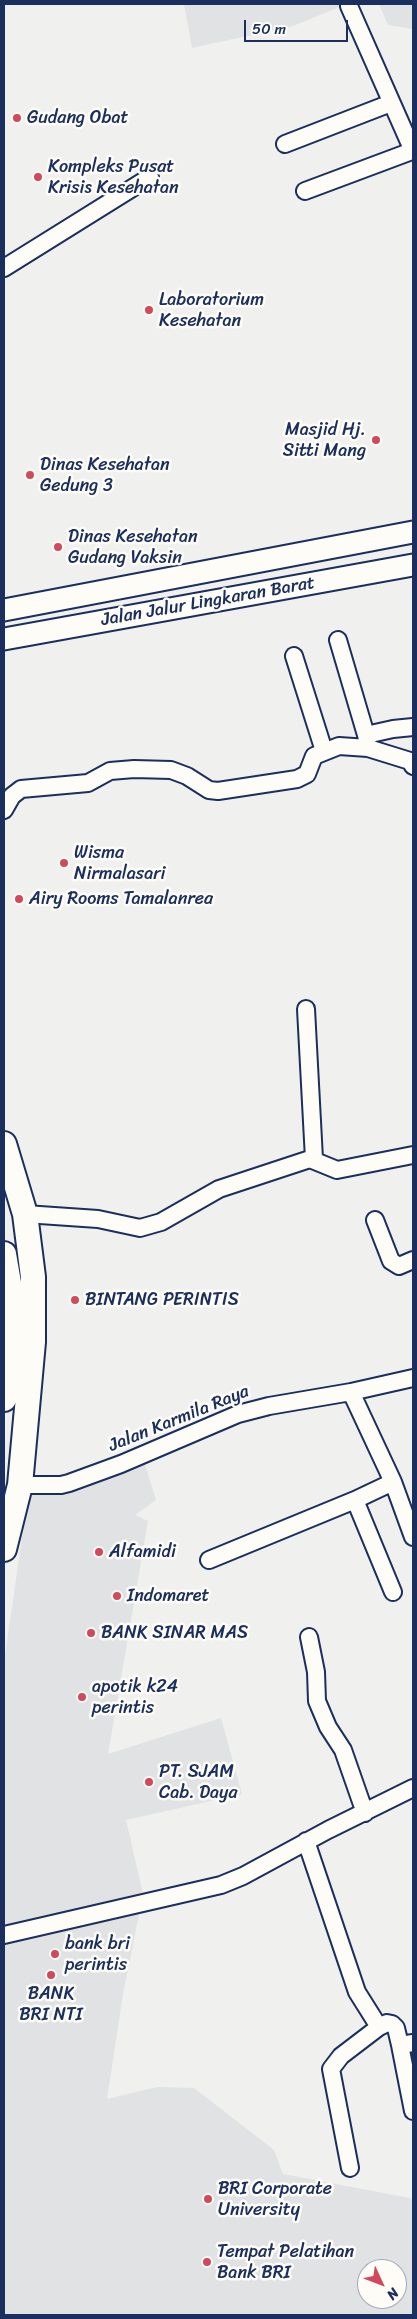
<!DOCTYPE html>
<html>
<head>
<meta charset="utf-8">
<style>
	body { margin:0 }
	#map { position:relative; width:417px; height:2319px; overflow:hidden; background:#f0f0ee; font-family:Sriracha,sans-serif }
	canvas { display:block }
	.frame { position:absolute; inset:0; border:5px solid #1b2f5e; pointer-events:none }
	.north { position:absolute; left:357px; top:2259px; width:50px; height:50px; box-sizing:border-box; background:#fdfcf7; border:1px solid #a3aaba; border-radius:50%; rotate:133deg; font-size:14px; font-weight:700; line-height:20px; text-align:center; color:#1b2f5e }
	.north::after { content:''; display:block; margin:auto; width:18px; height:22px; background:#d1495b; clip-path:polygon(50% 0,100% 100%,50% 72%,0 100%) }
	.scale { position:absolute; left:244px; top:20px; width:104px; height:22px; box-sizing:border-box; border:2px solid #1b2f5e; border-top:0; padding-left:6px; font-size:15px; line-height:18px; white-space:nowrap; color:#1b2f5e; -webkit-text-stroke:4px #fdfcf7; paint-order:stroke }
</style>
</head>
<body>
<div id="map">
<canvas width="417" height="2319"></canvas>
<div class="frame"></div>
<div class="north">N</div>
<div class="scale">50 m</div>
</div>
<script>
const ctx = document.querySelector('canvas').getContext('2d');
ctx.lineJoin = 'round';
function fillPath(path, color) {
  ctx.fillStyle = color;
  ctx.fill(path, 'evenodd');
}
function shape(rows) {
  const path = new Path2D();
  for (const r of rows) {
    path.moveTo(r[0], r[1]);
    for (let i = 2; i < r.length; i += 2) path.lineTo(r[i], r[i + 1]);
  }
  return path;
}
function stroke(path, color, width, dash) {
  ctx.strokeStyle = color;
  ctx.lineWidth = width;
  ctx.lineCap = dash ? 'butt' : 'round';
  ctx.setLineDash(dash || []);
  ctx.stroke(path);
}
function write(font, color, halo, rows, align = 'center') {
  ctx.font = font + ' Sriracha,sans-serif';
  ctx.lineWidth = 5;
  ctx.setLineDash([]);
  ctx.textBaseline = 'middle';
  ctx.strokeStyle = halo;
  ctx.fillStyle = color;
  for (const [text, x, y, turn = 0] of rows) {
    ctx.save();
    ctx.translate(x, y);
    ctx.rotate((+turn || 0) * Math.PI / 180);
    ctx.textAlign = isNaN(turn) ? turn : align;
    if (halo) ctx.strokeText(text, 0, 0);
    ctx.fillText(text, 0, 0);
    ctx.restore();
  }
}
const built = shape([
	[184,4,347,4,293,26,192,48],
	[379,4,413,4,413,29,388,25],
	[144,1462,156,1500,135,1515,148,1521,108,1754,221,1718,242,1794,126,1820,143,1894,123,1994,107,2099,157,2087,194,2088,274,2150,283,2174,410,2198,413,2201,413,2315,4,2315,4,1662,28,1496],
	[367,2269,397,2269,397,2299,367,2299]
]);
const minor = shape([
	[349,6,413,151],
	[285,144,391,103],
	[305,191,412,151],
	[4,268,150,177],
	[338,640,366,735],
	[294,656,324,751],
	[368,745,366,735,393,729,413,727],
	[4,810,12,796,21,789,88,783,110,771,134,769,171,770,187,776,209,790,218,791,297,779,307,774,314,756,339,746,368,748,410,761,413,766],
	[306,1009,314,1159],
	[25,1214,98,1219,140,1228,161,1222,219,1189,310,1159,337,1170,413,1155],
	[375,1220,391,1261,399,1266,413,1260],
	[351,1392,393,1482,413,1537],
	[20,1485,61,1485,69,1483,121,1464,238,1414,269,1406,351,1392,413,1378],
	[355,1500,393,1592],
	[209,1560,355,1500,393,1482],
	[309,1637,316,1672,317,1701,328,1727,343,1750,365,1813],
	[306,1841,357,1992,379,2027,387,2023,392,2024,396,2028,400,2045,413,2043],
	[4,1935,221,1885,243,1876,328,1830,413,1788],
	[400,2045,413,2111],
	[350,2168,331,2069,341,2056,379,2027]
]);
const major = shape([
	[4,610,413,532],
	[4,639,413,565]
]);
const highway = shape([
	[4,1144,25,1214,33,1277,33,1342,20,1485,4,1549],
	[4,1254,9,1283,9,1369,4,1399]
]);
const markers = [
	[17,118,5,"#d1495b"],
	[38,177,5,"#d1495b"],
	[149,310,5,"#d1495b"],
	[376,440,5,"#d1495b"],
	[30,475,5,"#d1495b"],
	[58,547,5,"#d1495b"],
	[64,863,5,"#d1495b"],
	[19,899,5,"#d1495b"],
	[75,1300,5,"#d1495b"],
	[99,1552,5,"#d1495b"],
	[117,1596,5,"#d1495b"],
	[91,1633,5,"#d1495b"],
	[82,1697,5,"#d1495b"],
	[149,1782,5,"#d1495b"],
	[55,1954,5,"#d1495b"],
	[51,1975,5,"#d1495b"],
	[208,2199,5,"#d1495b"],
	[207,2262,5,"#d1495b"]
];
const poiNames = [
	["Gudang Obat",27,118],
	["Kompleks Pusat",48,167],
	["Krisis Kesehatan",48,188],
	["Laboratorium",159,300],
	["Kesehatan",159,321],
	["Masjid Hj.",366,430,"right"],
	["Sitti Mang",366,451,"right"],
	["Dinas Kesehatan",40,465],
	["Gedung 3",40,486],
	["Dinas Kesehatan",68,537],
	["Gudang Vaksin",68,558],
	["Wisma",74,853],
	["Nirmalasari",74,874],
	["Airy Rooms Tamalanrea",29,899],
	["BINTANG PERINTIS",85,1300],
	["Alfamidi",109,1552],
	["Indomaret",127,1596],
	["BANK SINAR MAS",101,1633],
	["apotik k24",92,1687],
	["perintis",92,1708],
	["PT. SJAM",159,1772],
	["Cab. Daya",159,1793],
	["bank bri",65,1944],
	["perintis",65,1965],
	["BANK",51,1994,"center"],
	["BRI NTI",51,2015,"center"],
	["BRI Corporate",218,2189],
	["University",218,2210],
	["Tempat Pelatihan",217,2252],
	["Bank BRI",217,2273]
];
const streetNames = [
	["Jalan Jalur Lingkaran Barat",208,602,-10],
	["Jalan Karmila Raya",179,1419,-22]
];
fillPath(built, '#e0e2e3');
stroke(minor, '#1b2f5e', 20);
stroke(major, '#1b2f5e', 25);
stroke(highway, '#1b2f5e', 28);
stroke(minor, '#fdfcf7', 16);
stroke(major, '#fdfcf7', 21);
stroke(highway, '#fdfcf7', 24);
for (const [x, y, r, color] of markers) {
  const dot = new Path2D();
  dot.arc(x, y, r, 0, 2 * Math.PI);
  ctx.fillStyle = color;
  ctx.fill(dot);
  stroke(dot, '#fdfcf7', 2);
}
write('18px', '#1b2f5e', '#fdfcf7', poiNames, 'left');
write('18px', '#1b2f5e', '#fdfcf7', streetNames);
</script>
</body>
</html>
